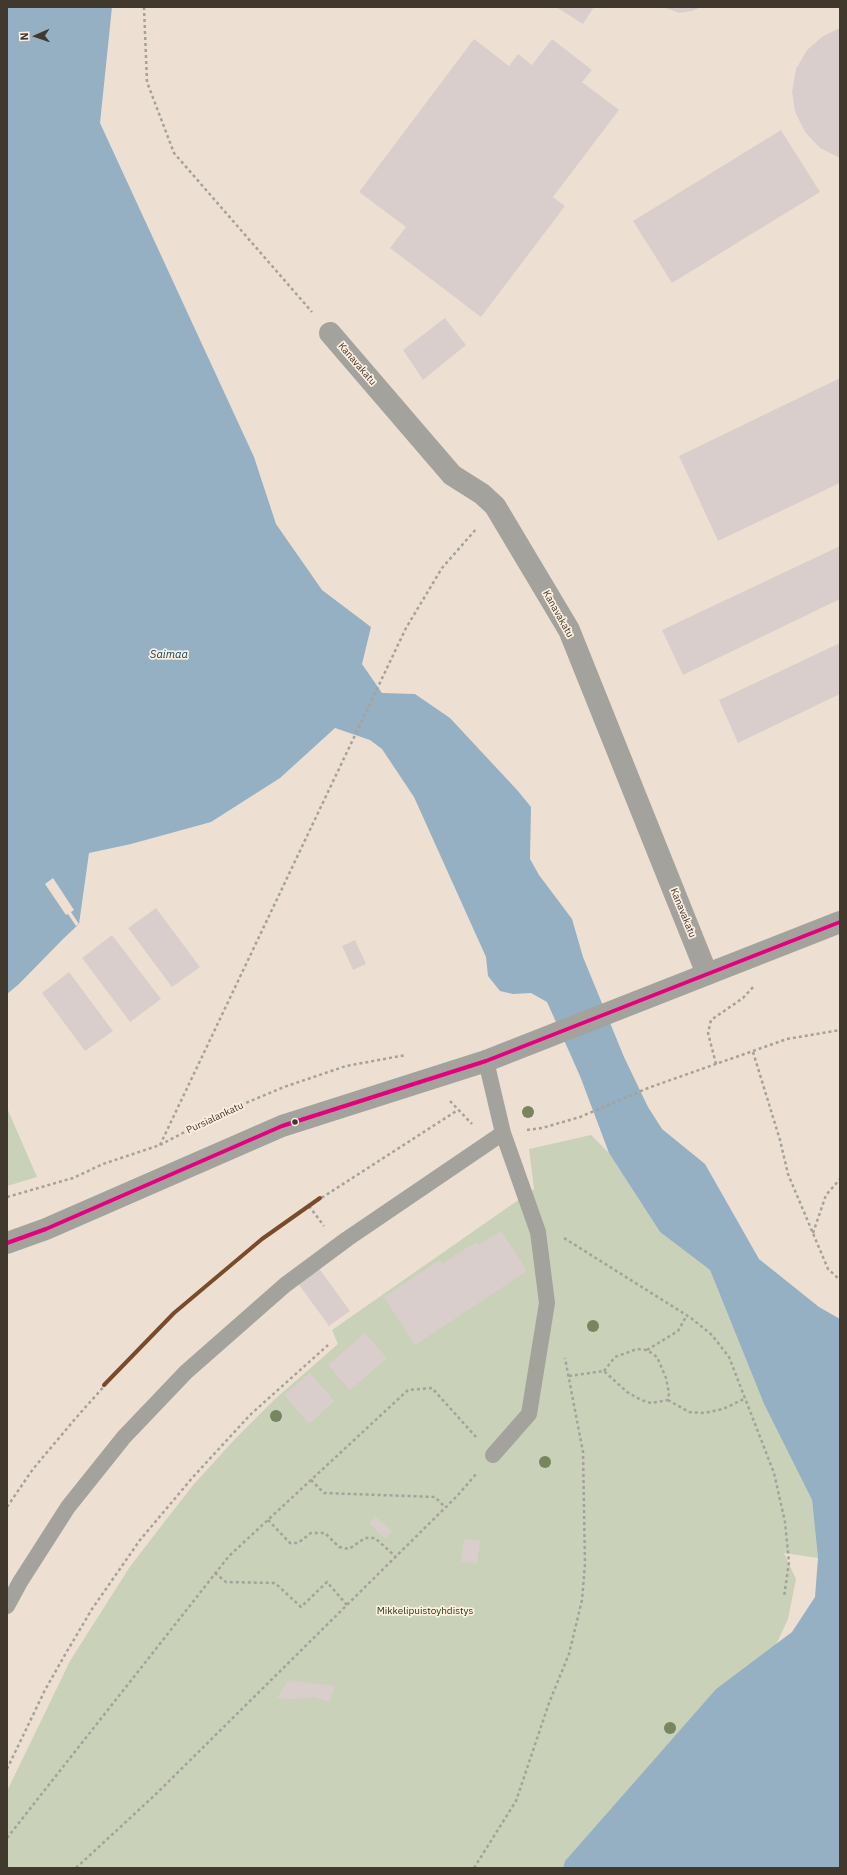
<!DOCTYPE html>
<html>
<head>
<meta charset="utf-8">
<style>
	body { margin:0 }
	#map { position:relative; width:847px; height:1875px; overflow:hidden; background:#ede0d3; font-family:"IBM Plex Sans",sans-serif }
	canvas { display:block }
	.frame { position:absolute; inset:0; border:8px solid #41382e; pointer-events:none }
	.north { position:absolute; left:16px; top:16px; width:40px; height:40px; -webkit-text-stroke:3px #fdefe0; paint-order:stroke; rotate:268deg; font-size:11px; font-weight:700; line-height:16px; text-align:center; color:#41382e }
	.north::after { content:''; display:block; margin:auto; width:14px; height:18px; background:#41382e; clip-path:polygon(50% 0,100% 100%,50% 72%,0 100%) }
</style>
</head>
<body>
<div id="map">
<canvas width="847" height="1875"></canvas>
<div class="frame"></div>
<div class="north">N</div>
</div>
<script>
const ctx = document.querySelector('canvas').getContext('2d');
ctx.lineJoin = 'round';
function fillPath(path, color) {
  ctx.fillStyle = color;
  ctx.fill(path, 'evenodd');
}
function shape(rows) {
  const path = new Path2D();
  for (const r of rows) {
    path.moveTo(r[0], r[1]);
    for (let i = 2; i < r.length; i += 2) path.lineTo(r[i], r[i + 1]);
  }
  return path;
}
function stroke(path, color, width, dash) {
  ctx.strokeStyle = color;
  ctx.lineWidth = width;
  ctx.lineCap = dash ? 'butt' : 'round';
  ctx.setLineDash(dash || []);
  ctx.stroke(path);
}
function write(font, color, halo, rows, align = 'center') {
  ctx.font = font + ' "IBM Plex Sans",sans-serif';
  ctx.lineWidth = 3.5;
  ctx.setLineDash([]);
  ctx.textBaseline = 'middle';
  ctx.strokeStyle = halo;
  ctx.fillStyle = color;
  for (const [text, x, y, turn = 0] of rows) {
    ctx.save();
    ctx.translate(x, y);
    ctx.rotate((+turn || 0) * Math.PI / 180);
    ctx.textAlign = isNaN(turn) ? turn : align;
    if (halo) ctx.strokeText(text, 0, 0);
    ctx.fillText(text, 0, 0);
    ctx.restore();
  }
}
const green = shape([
	[7,1108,37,1177,7,1186],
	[591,1135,609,1153,660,1232,710,1270,764,1404,812,1500,818,1558,784,1553,796,1579,788,1619,776,1645,716,1689,565,1861,563,1868,7,1868,7,1791,70,1661,129,1568,162,1525,194,1484,235,1439,275,1399,338,1344,332,1330,534,1189,529,1149]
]);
const water = shape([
	[7,7,112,7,100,123,254,457,276,524,322,590,371,627,362,664,382,693,415,694,450,718,518,791,531,807,530,859,539,875,572,919,583,957,624,1057,648,1107,662,1129,705,1164,759,1259,819,1307,840,1319,840,1868,563,1868,565,1861,716,1689,792,1632,815,1597,818,1558,812,1500,764,1404,710,1270,660,1232,609,1153,580,1076,547,1002,531,993,513,994,500,991,488,976,486,957,414,797,382,749,370,740,335,728,280,778,211,822,131,844,89,853,79,924,63,939,19,984,7,994]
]);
const pier = shape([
	[53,878,74,910,71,912,79,924,76,926,68,914,66,915,45,884]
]);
const building = shape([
	[556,7,594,7,583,24],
	[662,7,701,7,692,11,680,13],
	[840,28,840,158,820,148,805,132,795,112,792,91,796,69,807,50,823,36],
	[474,39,509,66,518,54,532,65,552,39,592,70,582,82,619,110,553,197,565,206,481,317,390,248,406,227,359,192],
	[781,130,820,192,672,283,633,221],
	[445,318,466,345,423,380,403,350],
	[840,378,840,483,718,541,679,456],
	[840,546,840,599,683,675,662,630],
	[840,643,840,694,738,743,719,700],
	[156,908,200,967,172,987,128,928],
	[112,935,161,999,130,1022,82,958],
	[355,940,366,964,353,970,342,946],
	[69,972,113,1031,85,1051,42,993],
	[501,1231,527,1271,415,1345,384,1297,440,1260,442,1264,476,1242,478,1245],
	[318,1267,350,1311,329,1326,297,1282],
	[365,1333,387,1358,350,1390,328,1365],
	[310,1373,334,1401,309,1424,284,1395],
	[375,1516,392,1531,385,1539,369,1523],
	[464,1539,480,1541,477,1564,461,1561],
	[288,1680,335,1686,329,1702,313,1697,293,1699,277,1698]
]);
const path = shape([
	[144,7,147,82,174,153,312,312],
	[753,1052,780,1140,788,1174,828,1269,840,1280],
	[716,1064,708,1033,711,1020,743,998,754,986],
	[450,1101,472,1124],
	[527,1130,542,1128,580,1117,648,1088,787,1039,840,1030],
	[160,1145,406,628,442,568,477,528],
	[7,1197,73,1178,103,1164,160,1145,217,1115,284,1087,346,1066,406,1055],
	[309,1206,324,1226],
	[813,1233,826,1195,840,1179],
	[564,1238,691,1318,712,1335,729,1357,774,1473,785,1522,789,1562,784,1597],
	[647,1350,678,1331,687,1315],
	[569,1376,604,1371,627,1392,641,1400,651,1403,668,1400,669,1393,666,1378,657,1357,647,1350,637,1349,615,1357,604,1371],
	[668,1400,689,1412,704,1413,723,1409,746,1398],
	[311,1480,324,1493,435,1497,445,1507],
	[7,1507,33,1469,75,1419,122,1366,174,1313,262,1239,309,1206,458,1110],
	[268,1520,290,1543,298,1543,311,1533,325,1533,339,1547,349,1549,365,1538,375,1538,396,1557],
	[215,1573,226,1582,275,1583,301,1607,327,1582,347,1605],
	[7,1769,45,1690,66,1653,92,1609,140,1540,193,1477,250,1415,328,1345],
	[7,1838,229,1556,408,1390,432,1388,476,1437],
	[76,1868,156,1794,458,1495,477,1473],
	[474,1868,516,1801,549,1703,569,1654,582,1600,585,1564,583,1452,565,1358]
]);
const service = shape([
	[486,1061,503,1133,538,1232,547,1303,529,1414,493,1455],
	[7,1606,20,1582,68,1507,124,1437,186,1372,285,1285,347,1239,503,1133]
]);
const minor = shape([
	[330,333,452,475,482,494,495,506,569,630,707,974]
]);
const tertiary = shape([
	[7,1243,46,1229,282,1126,486,1061,840,922]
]);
const bus1 = shape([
	[7,1243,46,1229,282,1126,486,1061,840,922]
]);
const tram1 = shape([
	[104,1385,174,1313,262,1239,320,1198]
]);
const trees = [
	[528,1112],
	[593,1326],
	[276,1416],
	[545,1462],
	[670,1728]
];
const markers = [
	[295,1122,3.5,"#41382e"]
];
const streetNames = [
	["Kanavakatu",357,364,49],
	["Kanavakatu",558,614,61],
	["Kanavakatu",683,913,68],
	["Pursialankatu",215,1118,-25]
];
const parkNames = [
	["Mikkelipuistoyhdistys",425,1611]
];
const waterNames = [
	["Saimaa",169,655]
];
fillPath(green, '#c9d1b8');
fillPath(water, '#94b0c2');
fillPath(pier, '#ede0d3');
fillPath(building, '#dacecc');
stroke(path, '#a5a19b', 2.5, [3, 3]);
stroke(service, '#a3a29c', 16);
stroke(minor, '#a3a29c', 22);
stroke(tertiary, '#a3a29c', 22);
stroke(bus1, '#e5007d', 4);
stroke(tram1, '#7a4b2a', 4);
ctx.fillStyle = '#77865f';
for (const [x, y] of trees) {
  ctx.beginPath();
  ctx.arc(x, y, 6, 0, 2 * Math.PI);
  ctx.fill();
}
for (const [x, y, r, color] of markers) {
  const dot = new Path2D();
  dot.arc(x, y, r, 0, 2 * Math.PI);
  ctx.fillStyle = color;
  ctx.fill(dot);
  stroke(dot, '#fdefe0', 1.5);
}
write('10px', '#41382e', '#fdefe0', streetNames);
write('10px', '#163d00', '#fdefe0', parkNames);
write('italic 11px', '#074363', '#fdefe0', waterNames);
</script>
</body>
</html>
